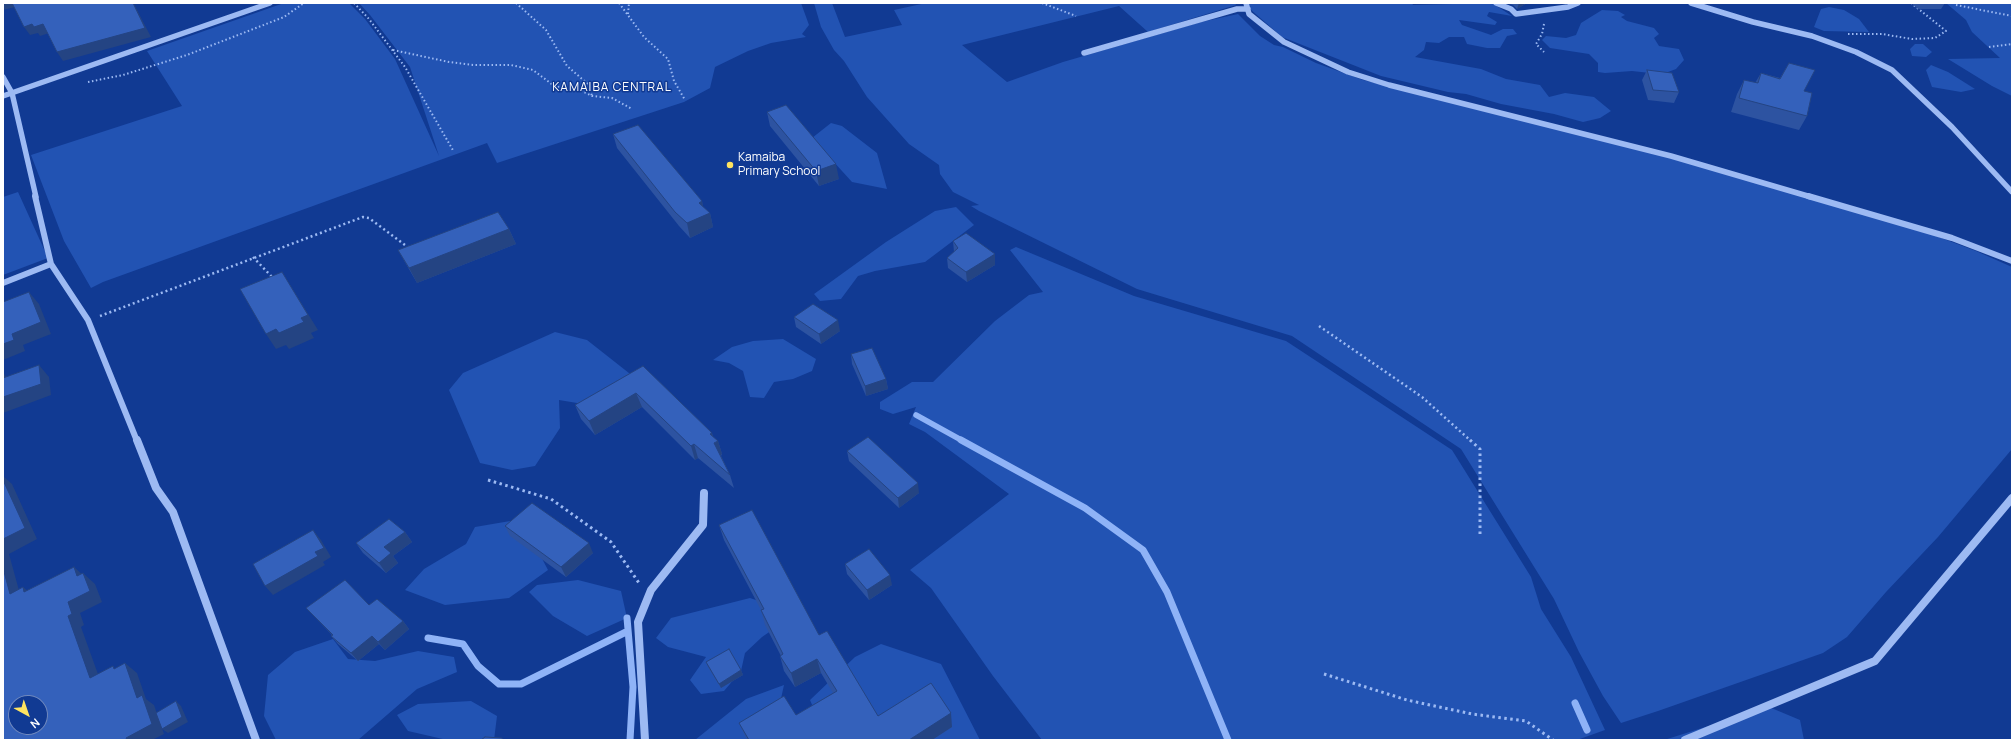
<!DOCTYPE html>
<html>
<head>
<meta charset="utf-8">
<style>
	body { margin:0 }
	#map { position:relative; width:2015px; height:743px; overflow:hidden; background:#113a93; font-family:Manrope,sans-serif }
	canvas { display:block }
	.frame { position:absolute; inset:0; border:4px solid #fff; pointer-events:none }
	.north { position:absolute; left:8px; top:695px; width:40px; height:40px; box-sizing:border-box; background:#113a93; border:1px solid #7089be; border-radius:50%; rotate:140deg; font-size:11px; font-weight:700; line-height:16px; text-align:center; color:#fff }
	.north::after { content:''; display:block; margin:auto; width:14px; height:18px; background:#ffe460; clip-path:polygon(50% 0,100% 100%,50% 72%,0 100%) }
</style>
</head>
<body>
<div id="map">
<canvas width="2015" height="743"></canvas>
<div class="frame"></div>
<div class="north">N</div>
</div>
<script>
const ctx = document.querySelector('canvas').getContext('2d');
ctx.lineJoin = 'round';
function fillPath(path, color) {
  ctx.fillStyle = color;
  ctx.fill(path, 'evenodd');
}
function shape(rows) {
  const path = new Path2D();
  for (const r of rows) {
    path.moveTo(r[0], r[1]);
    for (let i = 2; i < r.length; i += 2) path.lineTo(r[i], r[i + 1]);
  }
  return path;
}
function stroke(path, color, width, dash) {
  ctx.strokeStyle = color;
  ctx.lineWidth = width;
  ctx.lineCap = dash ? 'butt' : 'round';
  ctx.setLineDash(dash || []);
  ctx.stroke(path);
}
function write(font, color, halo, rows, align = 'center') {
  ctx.font = font + ' Manrope,sans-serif';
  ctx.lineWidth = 3;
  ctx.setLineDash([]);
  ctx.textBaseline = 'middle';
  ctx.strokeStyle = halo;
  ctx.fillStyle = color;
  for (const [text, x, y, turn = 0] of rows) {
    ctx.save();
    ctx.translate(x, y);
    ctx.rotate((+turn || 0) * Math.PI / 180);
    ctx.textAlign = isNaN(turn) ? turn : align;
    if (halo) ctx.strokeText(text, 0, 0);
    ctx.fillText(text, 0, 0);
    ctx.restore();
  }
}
const green = shape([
	[284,3,349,3,365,19,395,59,439,156,410,67,370,15,359,3,801,3,809,25,802,34,806,37,771,43,748,51,715,67,710,88,684,102,497,163,487,143,103,282,91,288,64,241,31,155,182,106,147,51],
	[814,3,832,3,845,37,902,25,894,10,926,3,1235,3,1236,5,1148,32,1119,6,962,45,1007,82,1063,62,1201,22,1238,14,1260,36,1274,45,1283,47,1316,63,1363,80,1638,148,1904,224,1976,251,2012,267,2012,449,1938,537,1886,592,1847,637,1823,653,1658,711,1621,723,1603,696,1579,652,1554,599,1461,449,1292,336,1137,289,979,211,971,206,979,205,953,192,940,174,939,165,909,144,867,97,844,61,834,50,821,27],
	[1249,3,1412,3,1413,5,1492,3,1512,16,1489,12,1487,16,1497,22,1495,25,1459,20,1462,25,1491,35,1503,29,1513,29,1517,34,1507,36,1500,48,1487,48,1467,44,1464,37,1449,37,1439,43,1426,42,1424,50,1415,57,1481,69,1506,79,1540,85,1549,97,1565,93,1594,97,1611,111,1600,118,1583,122,1554,114,1501,104,1466,94,1448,92,1381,76,1282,37,1250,9],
	[1946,3,2012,3,2012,96,1992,86,1948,59,2000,58,1972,32,1966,20],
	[1829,7,1844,10,1859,19,1869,32,1824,31,1814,27,1821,9],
	[1602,10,1618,11,1625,15,1621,17,1627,21,1654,28,1659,34,1654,38,1659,46,1679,49,1684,60,1676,69,1668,72,1650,73,1632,71,1605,73,1598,72,1598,63,1589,54,1550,48,1542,40,1546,36,1566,38,1576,35,1581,23],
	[1915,44,1923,44,1932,52,1926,57,1912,56,1910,49],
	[1931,65,1948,72,1975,89,1961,92,1932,87,1926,70],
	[831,123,842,126,877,153,887,189,852,182,812,138],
	[18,192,48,258,3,275,3,197],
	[956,207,974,225,925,262,875,271,858,276,841,299,820,301,814,294,886,242,935,211],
	[1016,247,1134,296,1286,341,1452,450,1531,577,1541,609,1571,657,1605,730,1577,740,1042,740,993,676,931,588,910,570,1009,494,925,432,909,424,916,407,893,414,880,409,880,402,912,382,933,382,995,321,1029,295,1043,292,1010,250],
	[555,332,587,340,634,377,583,404,559,400,560,428,535,466,512,470,480,463,449,390,463,373],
	[783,339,816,359,812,371,793,379,774,382,764,398,750,397,743,371,729,363,713,360,732,347,753,341],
	[516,520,538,551,548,570,509,598,445,605,405,590,424,569,466,544,475,527],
	[578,580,621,591,627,618,587,636,553,616,529,592,537,585],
	[750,598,779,608,781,624,762,637,745,653,741,671,724,691,701,694,690,680,706,657,668,647,656,638,671,618],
	[333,639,348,659,375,661,418,651,454,657,457,672,417,689,358,740,276,740,264,716,268,675,295,652],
	[881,644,941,664,980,740,827,740,810,700,855,657],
	[784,685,775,726,758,740,695,740,746,699],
	[471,701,497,716,494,740,447,740,408,731,397,715,418,704],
	[1769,707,1800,720,1804,740,1664,740]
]);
const streamFar1 = shape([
	[916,415,963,441]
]);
const stream = shape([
	[961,440,1085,508,1143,550,1167,592,1228,740],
	[627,618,633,687,630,740],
	[428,638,463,644,478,666,499,684,521,684,628,631],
	[1575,703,1587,730]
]);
const pathFar2 = shape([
	[354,3,369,19,405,67,454,152],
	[516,3,546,30,567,66,588,84,592,96],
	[619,3,644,37,668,59,674,81,685,100],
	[1042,3,1076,16],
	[1956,5,2012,16],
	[628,14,629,3],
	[1544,24,1542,34,1536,44,1544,52],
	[1848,34,1882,34,1912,39,1935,38,1946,31,1911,3],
	[1989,47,2012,44],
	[393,50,449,62,473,65,511,65,533,70,553,85,566,90,580,90,592,96,612,98,632,109],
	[88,82,123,75,187,55,284,17,304,3]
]);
const pathFar1 = shape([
	[253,257,272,277],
	[100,316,363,217,369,218,409,248],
	[1319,326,1422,397,1471,441]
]);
const path = shape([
	[1470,440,1480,449,1480,534],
	[488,480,551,499,611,542,639,583],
	[1324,674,1407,700,1472,714,1526,721,1553,740]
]);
const minorFar2 = shape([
	[1246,3,1249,14,1284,42,1348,72,1389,85,1671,156,1811,197],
	[1496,3,1511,9,1516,14,1568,7,1578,3],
	[1691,3,1753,22,1812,36,1856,52,1892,70,1952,127,2012,192],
	[1084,53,1237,9,1248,9],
	[3,77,12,93,36,197],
	[3,96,270,3]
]);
const minorFar1 = shape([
	[35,196,51,264,88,320,137,441],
	[1808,196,1952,238,2012,261],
	[3,283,51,264]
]);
const minor = shape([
	[137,440,156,488,173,512,256,740],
	[645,740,638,622,651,590,703,525,704,493],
	[1685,740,1875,661,2012,498]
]);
const wall = shape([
	[1507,3,1527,3,1517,9,1513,5],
	[1911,3,1945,3,1941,9,1918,9],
	[1789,63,1804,91,1807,116,1799,130,1731,112,1737,94,1744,80,1755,83,1761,73,1780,78],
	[1647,70,1679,92,1674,103,1648,100,1642,80],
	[767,112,839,179,819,186,770,126],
	[613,134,702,201,703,207,710,213,713,227,690,238,679,226,617,148],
	[509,229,516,244,417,283,398,250],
	[953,241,995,265,967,282,948,268,947,258,954,252],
	[794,317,840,331,821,344,796,327],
	[851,354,886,379,888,389,866,396,852,364],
	[643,366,712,433,713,437,718,441,722,454,721,456,730,475,734,488,698,458,695,460,642,407,595,435,581,419,575,405],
	[847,451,919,493,899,508,849,461],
	[719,525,819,635,878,716,952,727,932,740,747,740,739,723,796,715,833,693,821,673,795,687,784,671,780,656,781,656,765,625,761,610,724,540],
	[505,526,593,553,566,577,510,536],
	[405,532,412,542,393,556,398,563,386,573,363,553,356,543],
	[845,564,892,585,869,600,847,574],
	[369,605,403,621,409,629,385,650,379,644,358,661,338,644,331,636,332,635,306,608],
	[706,662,741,670,743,675,721,688,708,667]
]);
const shadedWall = shape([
	[3,3,13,3,15,7,3,10],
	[133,3,137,10,151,37,63,61,57,52],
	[1519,3,1527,3,1517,9],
	[32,24,43,24,49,33,40,36,38,33,30,35,24,27],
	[836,164,839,179,819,186,816,171],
	[702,201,705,215,710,213,713,227,690,238,687,223,699,203],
	[509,229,516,244,417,283,409,268],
	[995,254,995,265,967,282,966,272],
	[282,272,318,330,311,333,314,338,289,349,286,345,276,349,266,334,301,318],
	[29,292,39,304,51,334,23,345,25,351,3,360,3,344,12,334],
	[838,320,840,331,821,344,819,334],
	[39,365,49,377,51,395,3,413,3,397],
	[3,371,12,390,3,381],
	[886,379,888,389,866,396,865,386],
	[636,393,642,407,595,435,589,421],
	[712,433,715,443,718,441,722,454,718,457,710,434],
	[694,444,698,458,695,460,691,446],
	[3,476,12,484,37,539,9,554,23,605,10,594,3,568],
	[918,483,919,493,899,508,898,498],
	[313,530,321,540,331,557,323,562,325,565,273,595,265,586,315,552],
	[405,532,412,542,393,556,398,563,386,573,379,563,384,547],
	[589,543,593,553,566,577,561,567],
	[74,567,84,576,83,573,95,584,102,602,80,613,84,625,81,627,103,688,90,678,68,616,68,602,77,576],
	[890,575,892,585,869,600,867,590],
	[23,587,36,598,24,592],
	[403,621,409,629,385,650,378,642],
	[372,636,379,644,358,661,351,653],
	[817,659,821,673,795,687,791,673],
	[125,663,137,673,146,699,154,705,164,734,152,740,127,740,126,738,137,698],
	[741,670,743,675,721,688,719,684],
	[176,701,181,706,188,722,168,733,162,729],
	[951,713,952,727,932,740,909,740]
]);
const building = shape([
	[12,3,133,3,145,28,57,52,43,24,34,27,32,24,24,27,12,3],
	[1789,63,1815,70,1804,91,1812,93,1807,116,1739,98,1744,80,1758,83,1761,73,1780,79,1789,63],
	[1647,70,1672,73,1679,92,1653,90,1647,70],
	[786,105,836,164,816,171,767,112,786,105],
	[638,125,702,201,699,203,710,213,687,223,675,212,613,134,638,125],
	[498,212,509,229,409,268,398,250,498,212],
	[966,233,995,254,966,272,947,258,958,248,953,241,966,233],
	[282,272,308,315,301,318,304,322,279,333,276,329,266,334,240,289,282,272],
	[29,292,41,322,12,334,14,340,3,344,3,302,29,292],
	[813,304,838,320,819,334,794,317,813,304],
	[872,348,886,379,865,386,851,354,872,348],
	[39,365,41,384,3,397,3,378,39,365],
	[643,366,712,433,710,434,718,441,714,443,730,475,694,444,691,446,636,393,589,421,575,405,643,366],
	[868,437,918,483,898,498,847,451,868,437],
	[3,480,25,528,3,539,3,480],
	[532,503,589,543,561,567,505,526,532,503],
	[752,510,819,635,827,631,878,716,931,683,951,713,909,740,749,740,739,723,784,696,796,715,837,691,817,659,791,673,780,656,783,654,761,610,764,609,719,525,752,510],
	[389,519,405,532,384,547,391,553,379,563,356,543,389,519],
	[313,530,324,548,315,552,318,556,265,586,253,564,313,530],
	[869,549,890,575,867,590,845,564,869,549],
	[74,567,77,576,83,573,90,591,68,602,72,614,68,616,90,678,113,666,114,669,125,663,137,698,142,695,152,724,126,738,127,740,3,740,3,568,10,594,23,587,24,592,74,567],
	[16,703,40,703,40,727,16,727,16,703],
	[345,580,369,605,377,599,403,621,378,642,372,636,351,653,331,636,333,635,306,608,345,580],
	[729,649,741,670,719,684,706,662,729,649],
	[176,701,182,717,162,729,156,713,176,701],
	[485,737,502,738,503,740,481,740,485,737]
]);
const markers = [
	[730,165,4,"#ffe460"]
];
const farQuarternames = [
	["KAMAIBA CENTRAL",612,88]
];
const poiNames = [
	["Kamaiba",738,158],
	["Primary School",738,172]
];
fillPath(green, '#2253b3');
stroke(streamFar1, '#8fb3f7', 5.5);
stroke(stream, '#8fb3f7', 7);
stroke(pathFar2, '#9dbaf3', 2, [1.5, 2.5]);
stroke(pathFar1, '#9dbaf3', 2.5, [2, 3]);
stroke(path, '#9dbaf3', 3, [2.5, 3.5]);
stroke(minorFar2, '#9dbaf3', 5.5);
stroke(minorFar1, '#9dbaf3', 6);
stroke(minor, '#9dbaf3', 8);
fillPath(wall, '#2d53a1');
fillPath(shadedWall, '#244483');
fillPath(building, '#3461bb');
stroke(building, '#244483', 1);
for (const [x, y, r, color] of markers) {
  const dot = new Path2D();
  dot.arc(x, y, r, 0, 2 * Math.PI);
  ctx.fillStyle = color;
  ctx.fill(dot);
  stroke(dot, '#113a93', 1.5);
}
ctx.letterSpacing = '1px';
write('12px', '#fff', '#113a93', farQuarternames);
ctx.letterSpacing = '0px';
write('12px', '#fff', '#113a93', poiNames, 'left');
</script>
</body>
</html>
